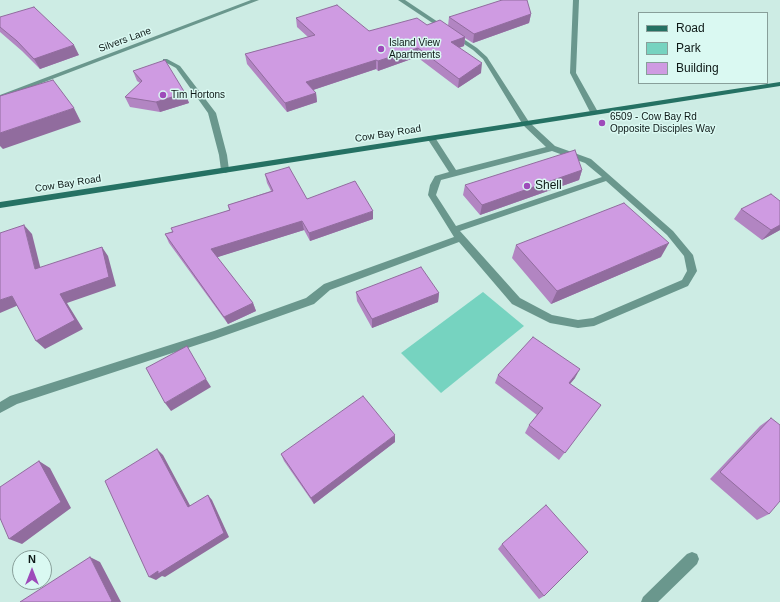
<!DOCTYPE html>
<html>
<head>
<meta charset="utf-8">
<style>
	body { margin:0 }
	#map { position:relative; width:780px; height:602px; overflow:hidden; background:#cdece4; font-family:Arial,sans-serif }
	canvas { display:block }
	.legend { position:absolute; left:638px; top:12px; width:130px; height:72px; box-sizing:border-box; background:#daf9f2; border:1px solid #889f9a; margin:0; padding:5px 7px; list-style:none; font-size:12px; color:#0d1816 }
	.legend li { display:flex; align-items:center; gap:8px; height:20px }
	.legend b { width:20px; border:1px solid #889f9a }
	.north { position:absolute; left:12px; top:550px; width:40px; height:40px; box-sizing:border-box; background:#daf9f2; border:1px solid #889f9a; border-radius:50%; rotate:0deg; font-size:11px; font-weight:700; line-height:16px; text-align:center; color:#0d1816 }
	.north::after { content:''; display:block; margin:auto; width:14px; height:18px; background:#9e4bba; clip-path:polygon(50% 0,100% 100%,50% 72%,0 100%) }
</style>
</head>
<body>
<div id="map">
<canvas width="780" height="602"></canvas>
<ul class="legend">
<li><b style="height:5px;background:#257163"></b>Road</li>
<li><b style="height:11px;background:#76d3c0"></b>Park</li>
<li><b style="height:11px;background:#cf9be2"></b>Building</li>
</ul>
<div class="north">N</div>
</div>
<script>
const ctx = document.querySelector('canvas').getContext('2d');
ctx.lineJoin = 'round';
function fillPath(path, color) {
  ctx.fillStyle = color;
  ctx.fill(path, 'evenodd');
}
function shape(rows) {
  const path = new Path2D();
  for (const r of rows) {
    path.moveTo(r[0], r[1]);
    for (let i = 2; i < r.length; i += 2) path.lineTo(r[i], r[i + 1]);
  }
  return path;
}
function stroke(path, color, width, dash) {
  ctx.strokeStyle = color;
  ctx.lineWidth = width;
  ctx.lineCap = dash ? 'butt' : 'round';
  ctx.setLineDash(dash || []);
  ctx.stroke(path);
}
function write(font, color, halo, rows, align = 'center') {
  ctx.font = font + ' Arial,sans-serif';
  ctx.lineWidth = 3;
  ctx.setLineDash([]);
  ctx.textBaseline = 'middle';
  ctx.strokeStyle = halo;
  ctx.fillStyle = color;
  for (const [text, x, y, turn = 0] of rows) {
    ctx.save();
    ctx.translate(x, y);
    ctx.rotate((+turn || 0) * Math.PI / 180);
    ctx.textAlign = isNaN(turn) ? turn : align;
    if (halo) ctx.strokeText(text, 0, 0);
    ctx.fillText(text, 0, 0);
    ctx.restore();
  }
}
const green = shape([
	[483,292,524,326,441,393,401,353]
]);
const lane = shape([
	[398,0,405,0,477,48,487,57,529,122,555,146,591,159,673,231,693,255,697,271,688,286,594,326,578,328,550,323,512,304,459,242,330,290,314,304,215,339,17,404,0,413,0,402,10,396,214,331,306,298,324,284,454,237,428,195,430,185,435,176,449,172,427,138,428,136,434,136,456,170,546,147,523,125,483,59,473,50,398,0],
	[552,151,585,163,602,177,456,226,436,195,441,180,552,151],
	[606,181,667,235,684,256,687,271,682,280,593,318,578,320,552,315,520,298,460,231,606,181],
	[163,59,167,59,180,66,216,113,227,155,229,170,228,172,225,173,221,170,219,155,208,113,176,68,163,61,163,59]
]);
const street = shape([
	[251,0,259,0,0,99,0,95,251,0],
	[573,0,579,0,576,73,598,112,594,114,590,112,570,73,573,0],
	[692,552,697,554,699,559,697,564,658,602,641,602,643,597,687,554,692,552]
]);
const secondary = shape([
	[780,82,780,86,0,208,0,202,780,82]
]);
const wall = shape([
	[531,14,529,23,473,43,465,38,464,46,459,48,481,73,458,88,417,57,378,71,376,69,313,90,316,93,317,102,287,112,247,64,245,54,308,37,297,27,296,18,369,31,427,25,448,26,449,17],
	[0,17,79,55,40,69,22,51,0,32],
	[133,71,185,93,189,103,160,112,130,107,125,97,140,83,137,81],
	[582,170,579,180,480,215,463,195,465,185],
	[265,174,307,199,373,219,310,241,304,230,217,257,253,303,256,311,228,324,169,243,165,234,229,210,228,205,271,191,267,183],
	[780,201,780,230,762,240,734,219,741,209],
	[516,245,661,257,551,304,512,258],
	[356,292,439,293,438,302,372,328,357,301],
	[498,375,575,378,570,384,601,405,559,460,525,433,529,425,537,415,495,383],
	[771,418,769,514,757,520,710,479,760,426],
	[395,442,314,504,284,461,281,454],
	[502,544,544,596,539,599,498,549]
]);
const shadedWall = shape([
	[531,14,529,23,473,43,474,34],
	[465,37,464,46,450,51,451,42],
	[74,45,79,55,40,69,34,59],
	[418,48,417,57,378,71,378,61],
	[376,60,376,69,307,92,306,82],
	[482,63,481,73,458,88,459,79],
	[185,93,189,103,160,112,156,102],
	[316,93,317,102,287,112,285,103],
	[74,108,81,122,3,149,0,146,0,133],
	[582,170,579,180,480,215,482,205],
	[373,211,373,219,310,241,309,233],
	[302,221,304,230,215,258,211,249],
	[24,225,32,234,43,278,35,269],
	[780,225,780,230,762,240,771,230],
	[669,243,661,257,551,304,557,291],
	[102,247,108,256,116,286,67,303,83,329,45,349,36,341,60,294],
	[439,293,438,302,372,328,372,319],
	[12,296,21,304,0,313,0,300],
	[253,303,256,311,228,324,224,317],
	[580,369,575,378,564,391,569,383],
	[206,379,211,387,171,411,165,403],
	[395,435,395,442,314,504,311,498],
	[157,449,163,455,193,511,188,507],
	[39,461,50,468,71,508,22,544,9,539],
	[208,495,212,500,229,537,165,577,162,576,156,580,149,577],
	[90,557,100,562,121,602,111,602]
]);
const building = shape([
	[502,0,527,0,531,14,474,34,449,17,502,0],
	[337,5,369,31,417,18,427,25,440,20,465,37,451,42,482,63,459,79,418,48,378,61,376,60,306,82,316,93,285,103,245,54,315,35,296,18,337,5],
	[34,7,74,45,34,59,17,41,0,27,0,17,34,7],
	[165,60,185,93,156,102,125,97,142,81,133,71,165,60],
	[53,80,74,108,0,133,0,96,53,80],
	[575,150,582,170,482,205,465,185,575,150],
	[289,167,307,199,355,181,373,211,309,233,302,221,211,249,253,303,224,317,165,234,173,232,171,228,230,210,228,205,273,191,265,174,289,167],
	[771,194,780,201,780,225,771,230,741,209,771,194],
	[624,203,669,243,557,291,516,245,624,203],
	[24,225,35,269,102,247,109,277,60,294,75,320,36,341,12,296,0,300,0,233,24,225],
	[421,267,439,293,372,319,356,292,421,267],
	[533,337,580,369,569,383,601,405,565,453,529,425,543,408,498,375,533,337],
	[187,346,206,379,165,403,146,368,187,346],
	[363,396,395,435,311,498,281,454,363,396],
	[771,418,780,425,780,501,769,514,720,472,771,418],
	[157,449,188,507,208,495,224,533,158,574,158,571,149,577,105,481,157,449],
	[39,461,61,502,9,539,0,518,0,487,39,461],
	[546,505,588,552,544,596,502,544,546,505],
	[90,557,112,601,111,602,20,602,90,557]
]);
const markers = [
	[381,49,4,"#9e4bba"],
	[163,95,4,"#9e4bba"],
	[602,123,4,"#9e4bba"],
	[527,186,4,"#9e4bba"]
];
const farStreetnames = [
	["Silvers Lane",125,40,-20],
	["Cow Bay Road",388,134,-9],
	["Cow Bay Road",68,184,-9]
];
const farPoinames = [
	["Island View",389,43],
	["Apartments",389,55],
	["Tim Hortons",171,95],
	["6509 - Cow Bay Rd",610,117],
	["Opposite Disciples Way",610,129]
];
const poiNames = [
	["Shell",535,186]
];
fillPath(green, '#76d3c0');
fillPath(lane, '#6a978d');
fillPath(street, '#6a978d');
fillPath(secondary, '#257163');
fillPath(wall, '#b285c2');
fillPath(shadedWall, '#916c9e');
fillPath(building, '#cf9be2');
stroke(building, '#916c9e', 1);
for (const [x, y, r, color] of markers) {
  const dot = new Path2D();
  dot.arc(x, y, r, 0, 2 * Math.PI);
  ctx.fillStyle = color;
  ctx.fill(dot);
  stroke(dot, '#daf9f2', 1.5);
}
write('10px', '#0d1816', '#daf9f2', farStreetnames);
write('10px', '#0d1816', '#daf9f2', farPoinames, 'left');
write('12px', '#0d1816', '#daf9f2', poiNames, 'left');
</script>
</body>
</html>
